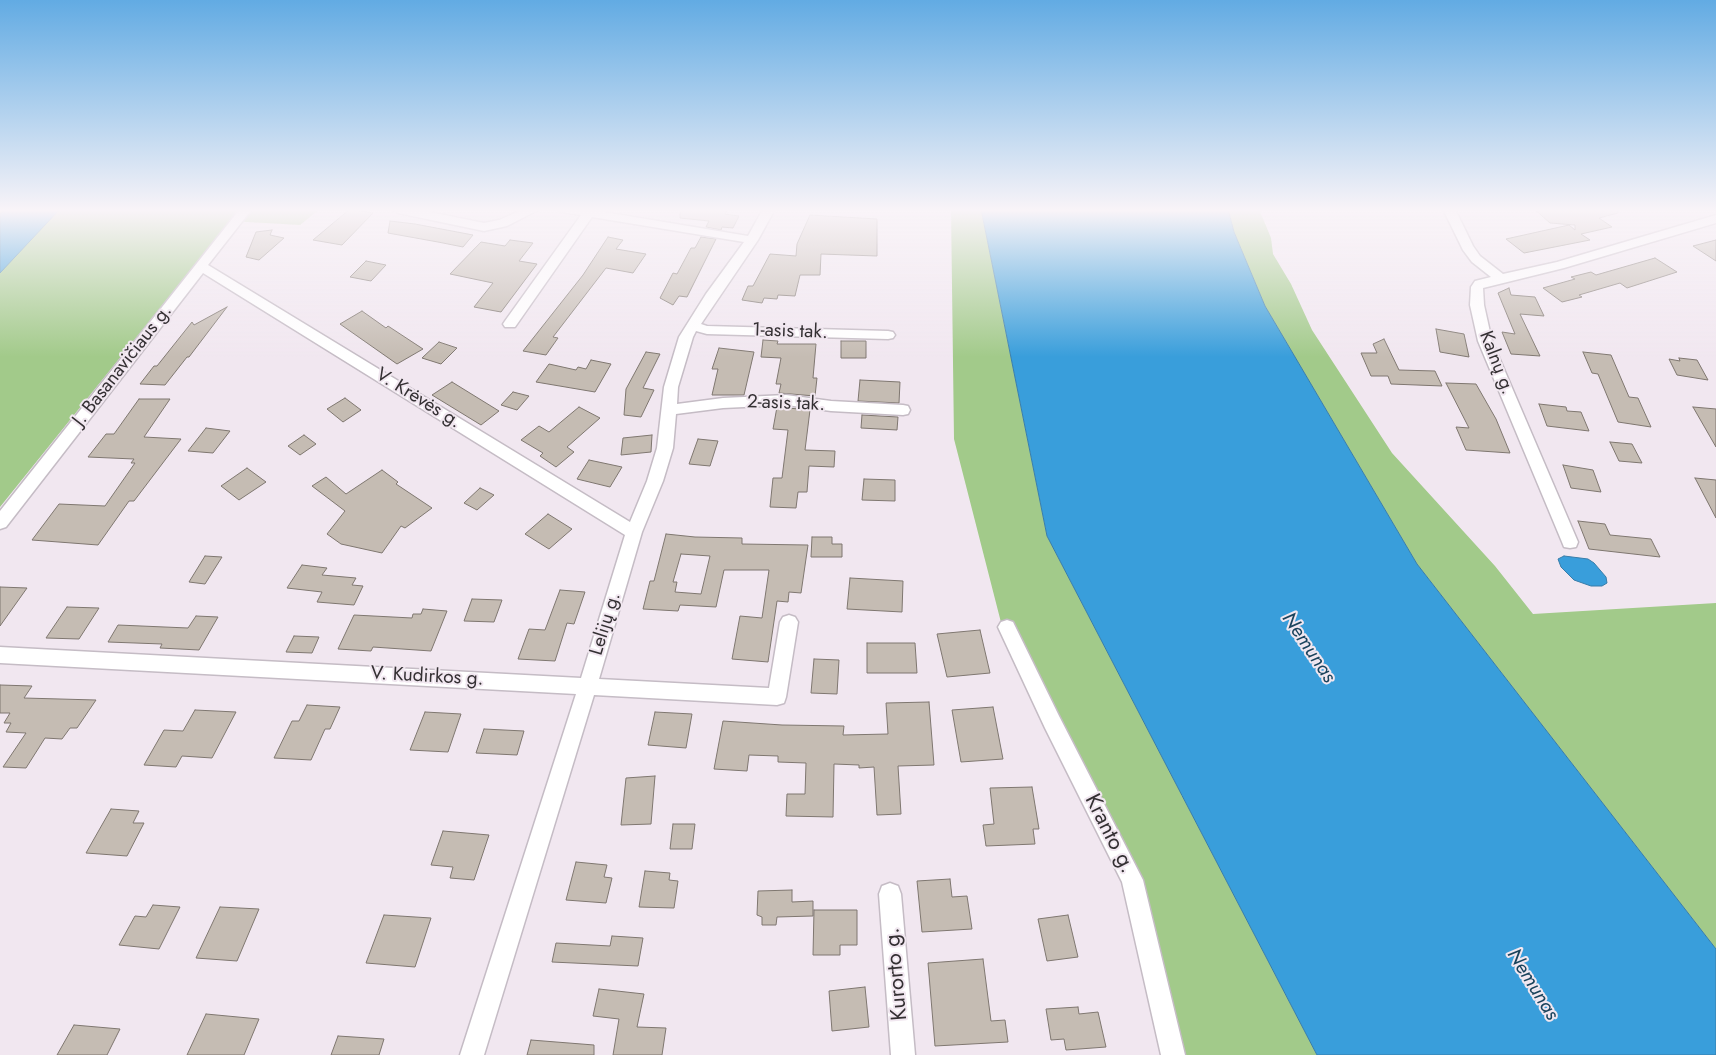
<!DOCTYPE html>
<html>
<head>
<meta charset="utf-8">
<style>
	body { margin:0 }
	canvas { display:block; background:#f1e7f0 }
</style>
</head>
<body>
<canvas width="1716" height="1055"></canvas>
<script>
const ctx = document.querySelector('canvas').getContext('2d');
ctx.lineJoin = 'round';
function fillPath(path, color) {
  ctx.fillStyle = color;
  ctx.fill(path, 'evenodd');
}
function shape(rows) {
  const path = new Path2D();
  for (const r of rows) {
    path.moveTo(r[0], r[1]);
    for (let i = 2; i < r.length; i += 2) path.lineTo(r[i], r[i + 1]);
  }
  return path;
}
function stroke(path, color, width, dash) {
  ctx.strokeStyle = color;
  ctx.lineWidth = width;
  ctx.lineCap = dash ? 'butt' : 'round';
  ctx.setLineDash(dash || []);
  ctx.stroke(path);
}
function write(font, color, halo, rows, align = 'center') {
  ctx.font = font + ' Jost,sans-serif';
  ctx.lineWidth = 4;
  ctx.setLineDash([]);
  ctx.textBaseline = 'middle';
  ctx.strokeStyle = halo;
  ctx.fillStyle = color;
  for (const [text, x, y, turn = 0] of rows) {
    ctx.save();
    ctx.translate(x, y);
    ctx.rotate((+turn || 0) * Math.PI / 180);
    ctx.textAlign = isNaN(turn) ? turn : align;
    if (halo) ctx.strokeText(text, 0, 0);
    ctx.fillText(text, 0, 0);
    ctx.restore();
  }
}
const green = shape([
	[0,209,320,209,300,225,230,221,0,507],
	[951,209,981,209,1047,536,1317,1055,1178,1055,1121,879,1005,638,954,439],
	[1228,209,1259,209,1271,238,1273,254,1291,284,1312,330,1392,453,1495,566,1533,614,1716,603,1716,949,1417,564,1265,306,1234,232]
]);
const water = shape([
	[7,209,60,209,0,273,0,214,7,209],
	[981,209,1228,209,1234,232,1265,306,1417,564,1716,949,1716,1055,1317,1055,1047,536,981,209],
	[1564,556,1588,559,1594,563,1606,577,1607,583,1602,586,1591,586,1574,580,1561,567,1558,559,1564,556]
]);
const building = shape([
	[350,209,373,213,342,245,313,240,350,209],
	[680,209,717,209,727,210,725,214,739,216,733,228,722,227,721,230,706,227,709,221,680,218,680,209],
	[1534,209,1617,209,1618,213,1599,218,1612,227,1581,234,1590,240,1524,253,1506,239,1569,225,1575,230,1575,225,1550,223,1534,209],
	[810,215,877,219,877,256,821,254,820,275,800,275,795,296,778,295,777,299,764,298,762,303,742,300,748,286,753,286,770,254,796,256,797,244,810,215],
	[390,221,415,224,473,235,463,247,438,242,388,233,390,221],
	[272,230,270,235,284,238,259,260,246,257,256,232,272,230],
	[608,237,623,240,616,249,646,254,633,273,606,268,553,337,558,338,546,355,523,351,583,275,608,237],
	[701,237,716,239,687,297,679,296,673,305,660,298,673,273,677,274,691,248,695,248,701,237],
	[510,240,533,243,519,261,537,264,501,312,474,307,493,283,450,274,481,242,505,246,510,240],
	[1716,240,1716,261,1693,246,1716,240],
	[1655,258,1677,272,1627,288,1620,283,1579,295,1582,297,1562,302,1543,288,1575,279,1571,277,1591,272,1596,275,1655,258],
	[366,261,386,265,371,281,350,277,366,261],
	[1509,288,1511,295,1535,297,1544,316,1520,314,1540,356,1511,354,1502,332,1515,334,1498,293,1509,288],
	[227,307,189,357,187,357,165,385,140,384,154,366,157,366,192,322,194,325,227,307],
	[362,311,386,328,388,326,423,349,397,364,340,324,362,311],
	[1436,329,1464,334,1469,357,1440,352,1436,329],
	[1384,339,1399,370,1435,371,1442,386,1391,384,1388,376,1371,376,1361,353,1377,353,1373,344,1384,339],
	[763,340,778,341,777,344,816,344,813,378,817,378,815,396,779,393,781,384,776,384,781,358,761,357,763,340],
	[841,341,866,341,866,358,841,358,841,341],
	[439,342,457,348,441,364,422,358,439,342],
	[719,348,754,352,744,395,712,395,718,369,712,369,719,348],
	[646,352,660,354,643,388,654,390,641,417,624,415,626,389,646,352],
	[1583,352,1611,355,1629,397,1638,398,1651,427,1618,422,1598,374,1592,373,1583,352],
	[1679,358,1697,360,1708,380,1677,375,1669,359,1680,361,1679,358],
	[591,360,611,364,595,392,536,382,549,364,576,370,578,367,586,369,591,360],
	[860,380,900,382,899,403,858,401,860,380],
	[452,382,499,411,481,425,432,395,452,382],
	[1446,383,1476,384,1496,419,1510,453,1466,450,1456,427,1469,428,1446,383],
	[513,392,529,396,517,410,501,405,513,392],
	[345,398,361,410,343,422,327,409,345,398],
	[139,399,170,399,144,437,181,439,134,501,129,501,98,545,32,540,59,504,105,506,135,463,131,463,134,459,88,457,106,434,114,434,139,399],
	[1539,404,1566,407,1567,411,1581,412,1589,431,1547,426,1539,404],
	[579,407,600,418,567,447,574,452,556,467,540,456,543,453,521,440,539,426,549,432,579,407],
	[777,407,810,410,805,450,835,451,834,467,809,466,807,492,798,492,796,508,770,507,773,478,782,478,788,430,773,429,777,407],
	[1693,407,1716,409,1716,447,1693,407],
	[862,415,898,417,897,430,861,428,862,415],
	[206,428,230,431,213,453,188,451,206,428],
	[304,435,316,444,300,455,288,446,304,435],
	[652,435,651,452,621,455,623,438,652,435],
	[698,439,718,441,710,466,689,464,698,439],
	[1610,442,1632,444,1642,463,1619,461,1610,442],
	[589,460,622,467,610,487,577,479,589,460],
	[1563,465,1593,470,1601,492,1571,488,1563,465],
	[247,468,266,482,239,500,221,486,247,468],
	[382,470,398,482,396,484,432,508,405,528,401,526,382,553,341,544,327,534,345,511,312,486,326,477,346,494,382,470],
	[1695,478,1716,480,1716,518,1695,478],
	[864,479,895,480,895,501,862,500,864,479],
	[480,488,494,495,477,510,464,503,480,488],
	[548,514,572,529,549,549,525,534,548,514],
	[1578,521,1605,524,1610,535,1651,539,1660,557,1589,549,1578,521],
	[666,534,695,537,742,538,742,544,808,545,801,593,789,592,788,602,777,601,768,662,732,659,740,616,762,618,769,570,724,570,716,607,680,605,678,611,643,609,650,581,654,581,666,534],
	[681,554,710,556,701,594,675,592,677,582,673,582,681,554],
	[812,537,832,537,832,544,842,544,842,557,811,557,812,537],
	[205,556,222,557,205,584,189,582,205,556],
	[302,565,327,568,322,575,356,578,352,585,363,586,354,605,317,602,322,592,287,588,302,565],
	[850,578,903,581,902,612,847,609,850,578],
	[0,587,27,588,0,626,0,587],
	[560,590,585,592,574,624,567,623,555,661,518,659,529,629,545,630,560,590],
	[472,599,502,600,494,622,464,621,472,599],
	[67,607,99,608,79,639,46,638,67,607],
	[423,609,447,611,431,651,373,647,371,651,338,649,354,615,412,618,413,614,421,614,423,609],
	[196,616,218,617,199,650,160,648,162,644,108,642,118,625,188,628,196,616],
	[980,630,990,673,947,677,937,634,980,630],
	[294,636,319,637,312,653,286,652,294,636],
	[867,643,915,643,917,673,867,673,867,643],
	[814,659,839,660,837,694,811,693,814,659],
	[0,685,32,686,24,698,96,700,77,728,70,728,62,739,45,738,26,768,3,767,26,733,6,732,11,723,4,723,10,713,0,713,0,685],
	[929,702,934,765,898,766,901,814,877,815,874,767,859,768,859,765,834,764,833,817,786,816,787,794,805,794,806,763,778,762,778,756,749,755,747,771,714,769,723,721,782,725,844,726,843,735,888,734,886,703,929,702],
	[307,705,340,707,330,729,325,729,311,760,274,758,292,721,299,721,307,705],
	[993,707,1003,759,961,762,952,710,993,707],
	[195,710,236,712,212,758,182,756,176,767,144,765,164,730,183,731,195,710],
	[425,712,461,714,448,752,410,750,425,712],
	[655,712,692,714,686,748,648,745,655,712],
	[484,729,524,731,517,755,476,753,484,729],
	[655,776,651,824,621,825,626,778,655,776],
	[1032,787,1039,829,1033,829,1035,844,986,846,983,825,994,824,990,788,1032,787],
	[111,809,139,811,133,823,144,823,127,856,86,853,111,809],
	[673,824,695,824,692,849,670,849,673,824],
	[443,831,489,835,474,880,450,878,453,867,431,865,443,831],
	[576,862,607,865,604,877,612,878,606,903,566,900,576,862],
	[645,871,670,873,669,880,678,881,674,908,639,907,645,871],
	[950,879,952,897,967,896,972,929,922,932,917,881,950,879],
	[792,890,792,902,813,901,813,916,777,917,776,925,762,925,762,917,757,915,758,891,792,890],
	[153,905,180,907,159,949,119,945,135,916,146,917,153,905],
	[220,907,259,909,237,961,196,958,220,907],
	[814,910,857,910,857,945,840,945,840,955,813,955,814,910],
	[384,915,431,918,415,967,366,963,384,915],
	[1068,915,1078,957,1047,961,1038,919,1068,915],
	[612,936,643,938,638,966,552,962,556,943,610,946,612,936],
	[983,959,991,1021,1005,1020,1008,1042,935,1046,928,963,983,959],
	[865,987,869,1027,832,1031,829,991,865,987],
	[599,989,644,994,637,1027,666,1028,662,1055,613,1055,619,1019,593,1016,599,989],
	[1078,1007,1079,1014,1098,1012,1106,1047,1066,1050,1064,1039,1051,1040,1046,1009,1078,1007],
	[206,1014,259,1019,244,1055,187,1055,206,1014],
	[74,1025,120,1029,107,1055,57,1055,74,1025],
	[338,1036,384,1039,379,1055,331,1055,338,1036],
	[531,1040,594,1045,594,1055,527,1055,531,1040]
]);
const street = shape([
	[240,209,252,209,208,265,630,522,647,481,657,448,664,387,679,337,706,294,744,242,592,217,515,327,505,327,503,324,505,321,581,215,560,212,558,209,586,209,748,236,763,209,775,209,758,240,701,324,707,326,888,331,893,332,895,335,893,338,888,339,707,334,696,331,693,337,678,387,677,404,723,398,786,395,831,401,903,405,908,406,910,410,908,414,903,415,831,411,786,405,723,408,676,414,673,448,663,481,642,532,599,679,769,688,780,622,783,617,789,615,795,617,798,622,786,697,784,703,777,705,594,695,484,1055,460,1055,576,694,0,663,0,647,581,678,625,535,203,273,6,527,0,529,0,511,240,209],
	[392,209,415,209,484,223,499,220,524,209,540,209,507,226,484,231,398,213,392,209],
	[1443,209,1455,209,1473,246,1480,256,1503,274,1557,262,1716,215,1716,223,1564,268,1483,288,1484,305,1492,341,1578,542,1576,547,1570,548,1564,547,1562,542,1478,341,1470,305,1471,287,1475,281,1491,277,1472,262,1463,250,1443,209],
	[1007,620,1013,622,1059,716,1143,880,1185,1055,1161,1055,1122,882,1045,728,998,627,1001,622,1007,620],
	[890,883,898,886,901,894,915,1055,891,1055,879,894,882,886,890,883]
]);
const streetNames = [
	["1-asis tak.",790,332,2],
	["Kalnų g.",1496,363,69],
	["J. Basanavičiaus g.",123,366,-52],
	["V. Krėvės g.",418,399,32],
	["2-asis tak.",786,404,2],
	["Lelijų g.",606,624,-73],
	["V. Kudirkos g.",427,677,3]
];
const waterNames = [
	["Nemunas",1308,648,56],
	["Nemunas",1532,985,58]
];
const nearStreetnames = [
	["Kranto g.",1109,834,63],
	["Kurorto g.",897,974,-95]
];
fillPath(green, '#a2ca8a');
fillPath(water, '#399edb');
stroke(water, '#387da9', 1);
fillPath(building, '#c5bcb3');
stroke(building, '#7f7770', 1);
stroke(street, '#c5bcc5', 3);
fillPath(street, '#fff');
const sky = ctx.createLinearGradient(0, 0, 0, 357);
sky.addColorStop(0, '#62abe3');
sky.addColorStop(0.59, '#f9f4f8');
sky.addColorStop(1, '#f9f4f800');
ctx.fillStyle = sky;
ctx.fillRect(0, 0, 1716, 357);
write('19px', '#343033', '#f1e7f0', streetNames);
write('italic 20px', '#1a435c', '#f1e7f0', waterNames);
write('22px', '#343033', '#f1e7f0', nearStreetnames);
</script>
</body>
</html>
